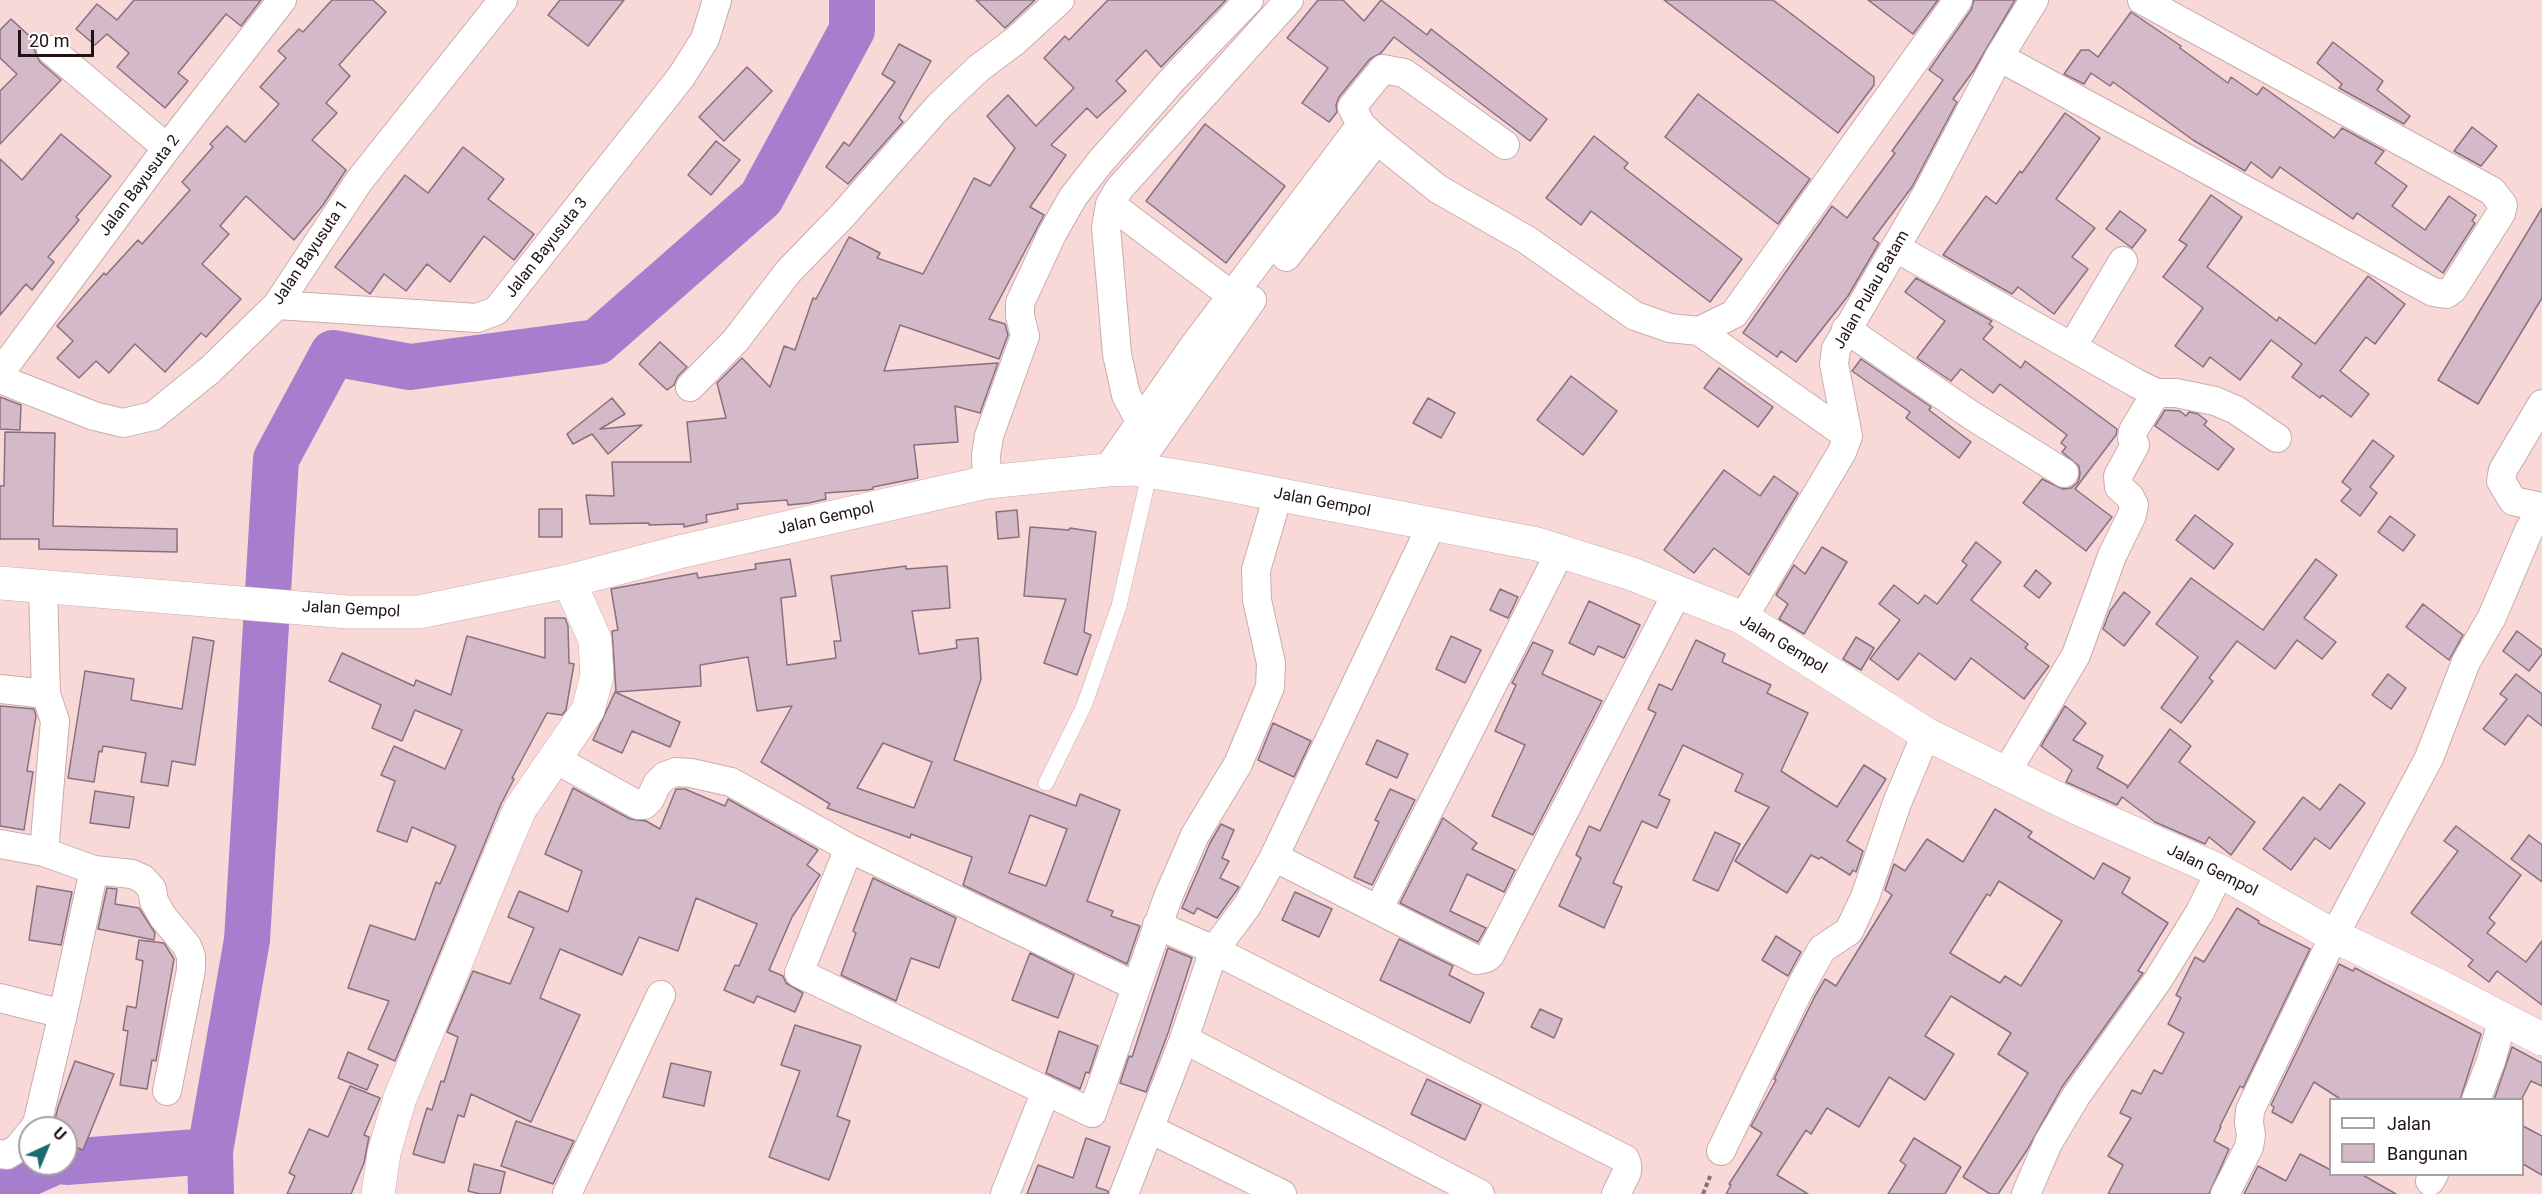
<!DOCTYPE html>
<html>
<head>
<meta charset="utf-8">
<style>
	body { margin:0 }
	#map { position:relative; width:2542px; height:1194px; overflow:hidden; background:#f9d8d8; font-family:Roboto,sans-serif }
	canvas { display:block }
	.legend { position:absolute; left:2329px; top:1098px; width:195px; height:78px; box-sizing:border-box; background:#fff; border:2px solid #a5a0a1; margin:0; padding:8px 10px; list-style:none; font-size:18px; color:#1e1213 }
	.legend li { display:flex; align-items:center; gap:12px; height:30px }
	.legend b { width:30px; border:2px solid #a5a0a1 }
	.north { position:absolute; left:18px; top:1116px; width:60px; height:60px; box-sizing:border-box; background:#fff; border:2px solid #a5a0a1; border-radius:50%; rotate:44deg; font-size:16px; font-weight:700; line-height:24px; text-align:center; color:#1e1213 }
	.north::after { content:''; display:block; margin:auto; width:21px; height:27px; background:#1e6a71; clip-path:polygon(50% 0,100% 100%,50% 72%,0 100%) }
	.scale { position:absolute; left:18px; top:30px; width:76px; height:27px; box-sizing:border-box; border:3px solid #1e1213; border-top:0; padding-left:8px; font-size:18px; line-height:21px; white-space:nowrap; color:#1e1213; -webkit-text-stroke:4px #fff; paint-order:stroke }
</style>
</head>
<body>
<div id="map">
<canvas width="2542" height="1194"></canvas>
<ul class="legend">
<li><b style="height:8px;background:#fff"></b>Jalan</li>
<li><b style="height:16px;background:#d4b9c8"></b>Bangunan</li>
</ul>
<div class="north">U</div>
<div class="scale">20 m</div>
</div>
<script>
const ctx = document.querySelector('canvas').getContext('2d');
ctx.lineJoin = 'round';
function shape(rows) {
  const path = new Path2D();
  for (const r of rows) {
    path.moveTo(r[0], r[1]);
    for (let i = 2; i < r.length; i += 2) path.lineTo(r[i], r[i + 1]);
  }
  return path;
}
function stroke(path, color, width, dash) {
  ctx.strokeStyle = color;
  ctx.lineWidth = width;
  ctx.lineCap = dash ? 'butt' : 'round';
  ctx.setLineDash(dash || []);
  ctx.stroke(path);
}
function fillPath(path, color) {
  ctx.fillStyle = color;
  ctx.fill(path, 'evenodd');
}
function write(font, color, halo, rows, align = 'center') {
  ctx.font = font + ' Roboto,sans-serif';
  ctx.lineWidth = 4.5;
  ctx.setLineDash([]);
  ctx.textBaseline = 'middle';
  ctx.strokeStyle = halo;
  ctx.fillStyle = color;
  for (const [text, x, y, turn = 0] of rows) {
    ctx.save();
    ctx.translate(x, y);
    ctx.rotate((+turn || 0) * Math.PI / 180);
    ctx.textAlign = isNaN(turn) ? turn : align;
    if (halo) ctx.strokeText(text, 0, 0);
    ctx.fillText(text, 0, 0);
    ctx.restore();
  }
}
const river = shape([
	[210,1151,211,1194],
	[66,1162,210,1151,247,940,276,459,333,353,410,367,597,342,761,198,852,30,852,0],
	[0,1186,50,1164]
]);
const building = shape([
	[134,0,261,0,241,26,226,14,178,73,188,81,165,108,117,67,129,53,107,34,95,45,76,29,97,4,117,20,134,0],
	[332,0,373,0,386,12,339,65,350,76,326,103,337,113,312,140,346,170,323,205,294,240,246,196,220,226,229,234,202,264,241,299,206,337,201,333,165,372,135,344,109,373,96,361,79,378,57,358,73,341,57,326,104,273,106,275,138,240,142,244,190,190,182,182,213,147,210,144,227,126,245,142,279,104,260,87,286,58,278,51,299,29,303,32,332,0],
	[560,0,624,0,588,46,548,15,560,0],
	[976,0,1035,0,1005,28,976,0],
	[1108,0,1226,0,1161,67,1146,50,1116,81,1126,91,1097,118,1087,108,1051,145,1066,155,1030,207,1044,215,989,319,1005,324,1008,335,999,359,900,325,884,371,998,363,980,413,955,406,958,442,914,445,918,478,873,487,873,489,867,490,825,493,826,499,809,503,788,505,787,500,737,504,738,509,706,515,707,522,684,527,684,524,649,525,649,523,590,524,586,495,614,496,612,462,691,462,687,422,726,418,717,383,742,358,770,387,784,346,795,350,813,298,816,299,849,237,880,253,877,258,923,274,974,178,990,186,1015,148,987,116,1008,95,1036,126,1074,88,1044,58,1065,36,1069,40,1108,0],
	[1318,0,1343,0,1364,21,1381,0,1427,35,1431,29,1547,119,1530,141,1394,37,1381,53,1370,59,1339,97,1336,105,1337,112,1329,122,1302,103,1328,68,1287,38,1318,0],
	[1664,0,1773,0,1874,77,1874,85,1838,133,1664,0],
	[1868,0,1938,0,1913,34,1868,0],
	[1974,0,2015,0,1974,70,1953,99,1957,102,1912,187,1873,239,1879,243,1848,296,1796,362,1781,351,1777,357,1743,333,1832,206,1847,218,1895,153,1892,151,1943,80,1929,70,1971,10,1974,0],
	[2131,12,2181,46,2180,48,2228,83,2231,77,2257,95,2263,87,2334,138,2342,128,2384,151,2375,163,2407,186,2392,206,2425,230,2449,196,2476,215,2472,221,2475,223,2443,273,2357,213,2353,219,2280,167,2272,178,2251,162,2245,171,2193,140,2113,82,2110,86,2091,73,2084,84,2064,74,2081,50,2089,50,2098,57,2131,12],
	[11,19,37,43,34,49,40,62,61,80,0,144,0,91,17,74,0,58,0,30,11,19],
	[2333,42,2383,81,2377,90,2410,116,2404,124,2339,88,2342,84,2317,63,2333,42],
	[899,44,931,61,899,118,903,122,848,184,826,167,844,142,849,146,895,82,882,74,899,44],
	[747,67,772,91,724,141,699,117,747,67],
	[1698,94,1810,179,1778,224,1665,137,1698,94],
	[2065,113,2100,138,2056,199,2095,228,2072,257,2088,269,2054,314,2018,287,2012,294,1943,255,1986,196,1996,204,2020,171,2022,173,2065,113],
	[1205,124,1285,186,1226,263,1146,201,1205,124],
	[2472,127,2497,146,2481,166,2454,151,2472,127],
	[61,134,111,176,76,217,79,220,48,257,54,262,32,290,26,284,0,315,0,159,22,180,61,134],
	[1594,136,1628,163,1624,168,1742,259,1710,302,1591,211,1581,225,1546,198,1594,136],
	[716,141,740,160,711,195,688,175,716,141],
	[463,147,504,179,488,199,534,234,514,260,484,236,450,282,427,264,406,291,384,274,370,294,335,267,405,175,428,193,463,147],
	[2211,195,2242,217,2207,267,2277,321,2279,317,2315,344,2368,276,2405,304,2375,344,2366,337,2340,371,2369,394,2351,417,2322,395,2320,398,2292,377,2302,364,2271,340,2240,380,2210,357,2203,367,2175,346,2203,308,2163,277,2187,245,2179,240,2211,195],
	[2542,208,2542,298,2478,404,2438,380,2542,208],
	[2120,211,2146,230,2132,248,2106,229,2120,211],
	[1916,278,1992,321,1989,324,1993,327,1983,339,2021,368,2025,361,2117,429,2116,435,2075,489,2112,517,2086,551,2023,503,2042,479,2063,489,2071,488,2078,482,2080,474,2079,466,2062,452,2066,447,2061,443,2067,435,2000,384,1993,393,1961,369,1951,381,1917,358,1945,321,1905,292,1916,278],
	[660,342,687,367,678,376,674,385,667,390,639,364,660,342],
	[1861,359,1931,407,1929,410,1971,442,1959,458,1906,418,1910,412,1852,371,1861,359],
	[1719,368,1773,407,1758,427,1704,388,1719,368],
	[1571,376,1617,411,1583,455,1537,420,1571,376],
	[0,397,21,405,20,430,0,429,0,397],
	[612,398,625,414,600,429,642,425,608,454,592,434,573,444,567,434,612,398],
	[1428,398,1455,413,1441,438,1413,423,1428,398],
	[2165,410,2180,411,2186,416,2189,412,2198,414,2207,421,2204,425,2234,449,2218,470,2155,426,2165,410],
	[5,432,55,433,53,526,177,529,177,552,39,549,39,539,0,539,0,486,4,486,5,432],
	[2373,440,2394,456,2370,487,2377,493,2360,516,2341,501,2351,489,2342,482,2373,440],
	[1724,470,1760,496,1774,476,1798,493,1749,575,1714,548,1694,573,1664,550,1724,470],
	[539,509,562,509,562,537,539,537,539,509],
	[1017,510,1019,537,998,539,996,512,1017,510],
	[2195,515,2233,544,2214,569,2176,540,2195,515],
	[2390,516,2415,535,2403,551,2378,532,2390,516],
	[1030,527,1069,530,1070,528,1096,532,1084,632,1091,635,1077,675,1044,663,1066,599,1024,596,1030,527],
	[1976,542,2001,562,1971,600,2028,644,2025,648,2049,666,2024,699,1971,658,1955,680,1919,653,1898,680,1870,659,1900,620,1879,604,1894,585,1918,604,1925,595,1937,604,1967,565,1962,561,1976,542],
	[1822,547,1847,562,1804,634,1779,619,1788,604,1776,595,1794,565,1805,574,1822,547],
	[790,559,796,596,781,598,787,665,836,658,834,641,841,641,831,576,906,566,906,569,947,566,950,608,912,611,919,654,957,648,956,640,978,638,981,679,954,760,1076,806,1080,794,1120,810,1087,901,1113,911,1111,916,1140,926,1127,964,963,885,972,857,911,834,910,838,827,808,830,804,761,762,792,706,757,711,748,657,700,665,701,686,616,692,612,631,618,630,611,589,697,573,698,578,756,569,755,564,790,559],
	[883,743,932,762,914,808,857,788,883,743],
	[1030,815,1067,829,1046,886,1009,873,1030,815],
	[2316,559,2337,575,2304,618,2336,642,2322,659,2297,640,2275,669,2237,641,2209,678,2213,681,2181,723,2161,708,2198,657,2156,624,2191,578,2263,630,2316,559],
	[2036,570,2051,583,2039,598,2024,586,2036,570],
	[1500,589,1518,597,1508,618,1490,610,1500,589],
	[2124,592,2150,612,2124,646,2103,629,2110,611,2124,592],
	[1589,601,1640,625,1624,658,1598,646,1594,655,1569,643,1589,601],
	[2423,604,2463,635,2449,660,2406,627,2423,604],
	[545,618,565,618,568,626,569,663,574,664,566,710,562,715,547,713,512,778,514,779,501,804,395,1061,368,1049,389,1001,348,988,370,925,415,940,436,882,440,884,456,846,412,827,407,842,377,831,395,781,381,775,394,746,445,769,462,730,415,710,402,741,372,728,381,705,329,681,342,653,414,686,416,680,451,695,467,636,545,658,545,618],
	[2517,631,2542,650,2542,654,2529,671,2503,651,2517,631],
	[1451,636,1481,650,1465,683,1436,669,1451,636],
	[193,637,214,641,195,765,172,761,168,786,141,782,146,753,103,746,102,752,99,751,94,782,68,778,85,671,134,679,131,700,182,709,193,637],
	[1856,637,1874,648,1861,670,1843,659,1856,637],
	[1696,640,1725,654,1722,662,1771,685,1767,693,1808,713,1781,771,1837,807,1864,765,1886,779,1847,841,1863,851,1856,872,1853,870,1850,875,1821,857,1819,859,1811,855,1787,893,1735,861,1769,807,1735,791,1743,774,1683,745,1659,795,1670,800,1657,828,1642,821,1613,883,1622,887,1604,928,1559,906,1581,858,1576,855,1589,826,1600,831,1656,713,1648,709,1659,684,1672,690,1696,640],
	[1533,642,1553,651,1542,674,1602,701,1533,835,1492,816,1525,745,1495,731,1516,685,1512,683,1533,642],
	[2388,674,2406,688,2391,709,2372,695,2388,674],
	[2516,674,2542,694,2542,726,2528,715,2505,745,2483,729,2507,699,2500,694,2516,674],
	[615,692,680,722,670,747,632,731,622,753,593,740,615,692],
	[0,706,34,709,36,716,27,771,33,772,24,830,0,826,0,706],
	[2065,706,2086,723,2073,740,2103,756,2097,768,2128,786,2127,788,2170,729,2191,746,2179,762,2255,822,2231,855,2209,837,2205,844,2155,822,2122,797,2117,805,2066,782,2072,770,2041,746,2065,706],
	[1273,723,1311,741,1294,777,1258,760,1273,723],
	[1377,740,1408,754,1397,778,1366,764,1377,740],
	[2340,784,2365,803,2330,849,2315,838,2291,870,2263,849,2303,797,2320,810,2340,784],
	[573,788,630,819,646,821,660,829,676,789,685,789,725,806,728,799,818,850,807,865,820,875,792,917,769,970,783,976,786,983,803,993,795,1012,757,996,754,1003,724,990,735,965,739,966,757,924,696,898,678,951,639,937,622,975,560,949,540,998,580,1015,531,1122,471,1094,464,1117,458,1115,444,1163,413,1154,427,1108,432,1110,441,1081,444,1082,458,1037,447,1032,473,971,510,984,534,928,508,917,519,891,568,912,582,871,545,854,573,788],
	[1390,789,1415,800,1372,885,1354,877,1379,822,1375,820,1390,789],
	[95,791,134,797,129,828,90,823,95,791],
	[1995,809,2032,832,2028,837,2094,879,2103,863,2130,878,2122,893,2168,923,2138,971,2143,973,2062,1087,2027,1150,1998,1194,1990,1194,1963,1177,2028,1073,1998,1054,2011,1033,1951,996,1925,1036,1954,1054,1925,1100,1889,1077,1859,1127,1827,1108,1811,1134,1806,1130,1777,1175,1808,1194,1726,1194,1731,1185,1729,1184,1762,1133,1751,1126,1776,1080,1774,1079,1815,996,1825,979,1836,986,1892,895,1885,890,1894,864,1905,871,1927,839,1963,862,1995,809],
	[1999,881,2062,921,2021,986,2005,976,2000,983,1950,953,1987,894,1990,896,1999,881],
	[1443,818,1477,843,1472,849,1515,870,1504,892,1467,874,1450,911,1486,928,1478,942,1400,903,1443,818],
	[1221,824,1234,830,1222,858,1229,861,1220,878,1239,887,1217,918,1197,908,1194,914,1182,908,1210,843,1221,824],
	[2456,826,2521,875,2489,918,2495,923,2487,933,2526,962,2542,941,2542,1005,2497,971,2489,982,2468,966,2473,960,2411,913,2458,851,2444,841,2456,826],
	[1715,832,1740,844,1718,891,1693,880,1715,832],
	[2529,835,2542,845,2542,882,2511,859,2529,835],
	[873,878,956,918,939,968,911,958,896,1001,841,975,856,933,853,931,873,878],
	[37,886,72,892,61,945,29,940,37,886],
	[107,888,117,889,115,904,139,908,155,933,154,940,98,929,107,888],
	[1295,892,1332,909,1319,937,1282,920,1295,892],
	[2237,908,2259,921,2258,923,2310,949,2243,1088,2240,1086,2220,1126,2221,1127,2214,1141,2229,1149,2209,1194,2108,1194,2123,1165,2108,1156,2131,1118,2120,1113,2132,1090,2141,1094,2154,1070,2162,1074,2184,1033,2168,1024,2181,998,2176,995,2195,957,2204,962,2237,908],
	[1776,936,1801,952,1788,976,1762,960,1776,936],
	[1399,939,1453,966,1449,975,1484,993,1470,1023,1380,980,1399,939],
	[139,940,164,943,174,959,156,1061,152,1060,147,1089,120,1085,128,1031,123,1030,127,1006,136,1008,143,961,136,959,139,940],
	[1168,948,1192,958,1168,1033,1146,1092,1120,1083,1129,1056,1132,1057,1168,948],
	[1030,953,1074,975,1058,1018,1012,1000,1030,953],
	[2339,964,2353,971,2355,968,2481,1034,2460,1100,2342,1100,2314,1082,2292,1123,2272,1112,2274,1107,2271,1105,2339,964],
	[1540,1009,1562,1019,1554,1038,1531,1027,1540,1009],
	[795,1025,861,1046,837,1116,850,1121,829,1180,769,1157,800,1071,781,1065,795,1025],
	[1059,1031,1098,1046,1089,1073,1086,1072,1080,1089,1046,1073,1059,1031],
	[2512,1047,2542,1063,2542,1086,2531,1081,2521,1100,2494,1100,2512,1047],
	[348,1052,378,1065,367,1090,338,1078,348,1052],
	[75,1061,114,1074,83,1150,66,1143,66,1128,53,1128,58,1107,75,1061],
	[671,1063,711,1072,704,1106,663,1097,671,1063],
	[1427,1079,1481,1105,1465,1140,1411,1114,1427,1079],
	[350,1086,380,1098,364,1135,369,1137,364,1163,351,1194,287,1194,295,1176,289,1173,309,1129,328,1137,350,1086],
	[516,1121,574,1141,553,1184,501,1166,516,1121],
	[2523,1126,2542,1136,2542,1175,2523,1164,2523,1126],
	[1086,1138,1110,1147,1096,1187,1108,1191,1108,1194,1027,1194,1038,1165,1073,1178,1086,1138],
	[1914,1138,1961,1167,1945,1194,1888,1194,1906,1165,1900,1161,1914,1138],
	[2300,1154,2331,1170,2331,1174,2361,1174,2396,1194,2244,1194,2258,1166,2286,1181,2300,1154],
	[474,1164,505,1172,500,1194,480,1194,468,1191,474,1164]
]);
const path = shape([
	[1703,1194,1711,1174]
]);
const service = shape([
	[1046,783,1084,706,1119,606,1150,471]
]);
const minor = shape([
	[51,50,167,148],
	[1999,57,2433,292,2446,294,2453,289,2501,213,2503,205,2492,191,2142,0],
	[1505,145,1404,73,1383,69,1352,107,1361,125,1377,140,1438,189,1527,240,1635,316,1670,328,1699,331,1734,314,1958,0],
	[1110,204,1247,307],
	[1896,248,2136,383,2156,393,2176,393,2215,401,2236,410,2277,438],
	[1286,257,1377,140],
	[277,305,477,318,496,311,681,77,705,39,717,0],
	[1846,329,1971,415,2064,473],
	[1699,331,1848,436],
	[2072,347,2123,261],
	[0,373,167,148,282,0],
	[0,379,94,416,123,423,153,416,210,370,277,305,359,181,503,0],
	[690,387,736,340,788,272,843,215,939,106,979,68,1015,41,1060,0],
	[2542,404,2503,470,2501,481,2513,501,2542,507],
	[1140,421,1126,395,1117,354,1106,227,1110,204,1119,189,1289,0],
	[1134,469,1252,300],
	[1107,470,1193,347,1361,125],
	[987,482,986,455,989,436,1025,336,1020,316,1020,303,1052,234,1073,197,1101,161,1174,78,1249,0],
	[43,587,46,694,55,721,44,852],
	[1743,618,1842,452,1848,436,1834,364,1836,349,1926,195,1999,57,2034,0],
	[0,689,46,694],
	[555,759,638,805,644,805,650,799,657,784,665,776,676,772,691,773,731,782,849,848,1135,986],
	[2006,773,2076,655,2112,556,2132,515,2134,505,2130,497,2119,487,2118,476,2135,445,2132,438,2133,431,2156,393],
	[0,844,44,852,94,870,132,874,143,879,152,889,154,901,163,917,187,946,191,956,191,970,167,1091],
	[849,848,799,973,1092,1113,1168,897,1195,835,1238,764,1270,687,1271,663,1257,600,1256,570,1278,495],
	[1274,857,1477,960,1486,958,1490,955,1677,593],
	[1378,910,1560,552],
	[1157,925,1214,950,1625,1159,1627,1164,1627,1172,1616,1194],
	[0,998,63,1014],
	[1184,1039,1480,1194],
	[2476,1100,2491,1061,2503,1018],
	[34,1128,37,1124,63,1014,94,870],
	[1150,1129,1282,1194],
	[1721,1151,1800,988,1822,949,1849,931,1865,897,1897,803,1926,734],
	[0,1154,7,1155,18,1148,30,1133],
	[2430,1181,2434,1174],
	[567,1194,661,995],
	[1005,1194,1046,1091],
	[1124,1194,1184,1039,1214,950,1247,906,1274,857,1432,524],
	[2026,1194,2048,1143,2076,1096,2158,980,2200,912,2220,871],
	[2225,1194,2249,1147,2251,1135,2249,1123,2250,1110,2334,936,2429,758,2466,662,2492,617,2529,530,2542,508]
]);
const tertiary = shape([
	[378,1194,384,1153,400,1098,501,853,520,809,588,710,597,676,595,640,569,581]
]);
const secondary = shape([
	[0,583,348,612,419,612,569,581,679,552,987,482,1107,470,1134,469,1208,481,1537,544,1632,574,1743,618,1926,734,2079,809,2220,871,2334,936,2437,985,2542,1039]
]);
const streetNames = [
	["Jalan Bayusuta 2",140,186,-53],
	["Jalan Bayusuta 3",547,248,-52],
	["Jalan Bayusuta 1",311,253,-56],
	["Jalan Pulau Batam",1872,290,-60],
	["Jalan Gempol",1322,503,11],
	["Jalan Gempol",826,519,-13],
	["Jalan Gempol",351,610,3],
	["Jalan Gempol",1783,645,31],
	["Jalan Gempol",2212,871,26]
];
stroke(river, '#a77dcd', 46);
fillPath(building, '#d4b9c8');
stroke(building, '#89707f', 1.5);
stroke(service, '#cbabab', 16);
stroke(minor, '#cbabab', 30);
stroke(tertiary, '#cbabab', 34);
stroke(secondary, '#cbabab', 34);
stroke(path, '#8a7374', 4, [4.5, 3]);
stroke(service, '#fff', 15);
stroke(minor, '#fff', 28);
stroke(tertiary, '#fff', 33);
stroke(secondary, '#fff', 33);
write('16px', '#1e1213', '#fff', streetNames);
</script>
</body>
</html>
